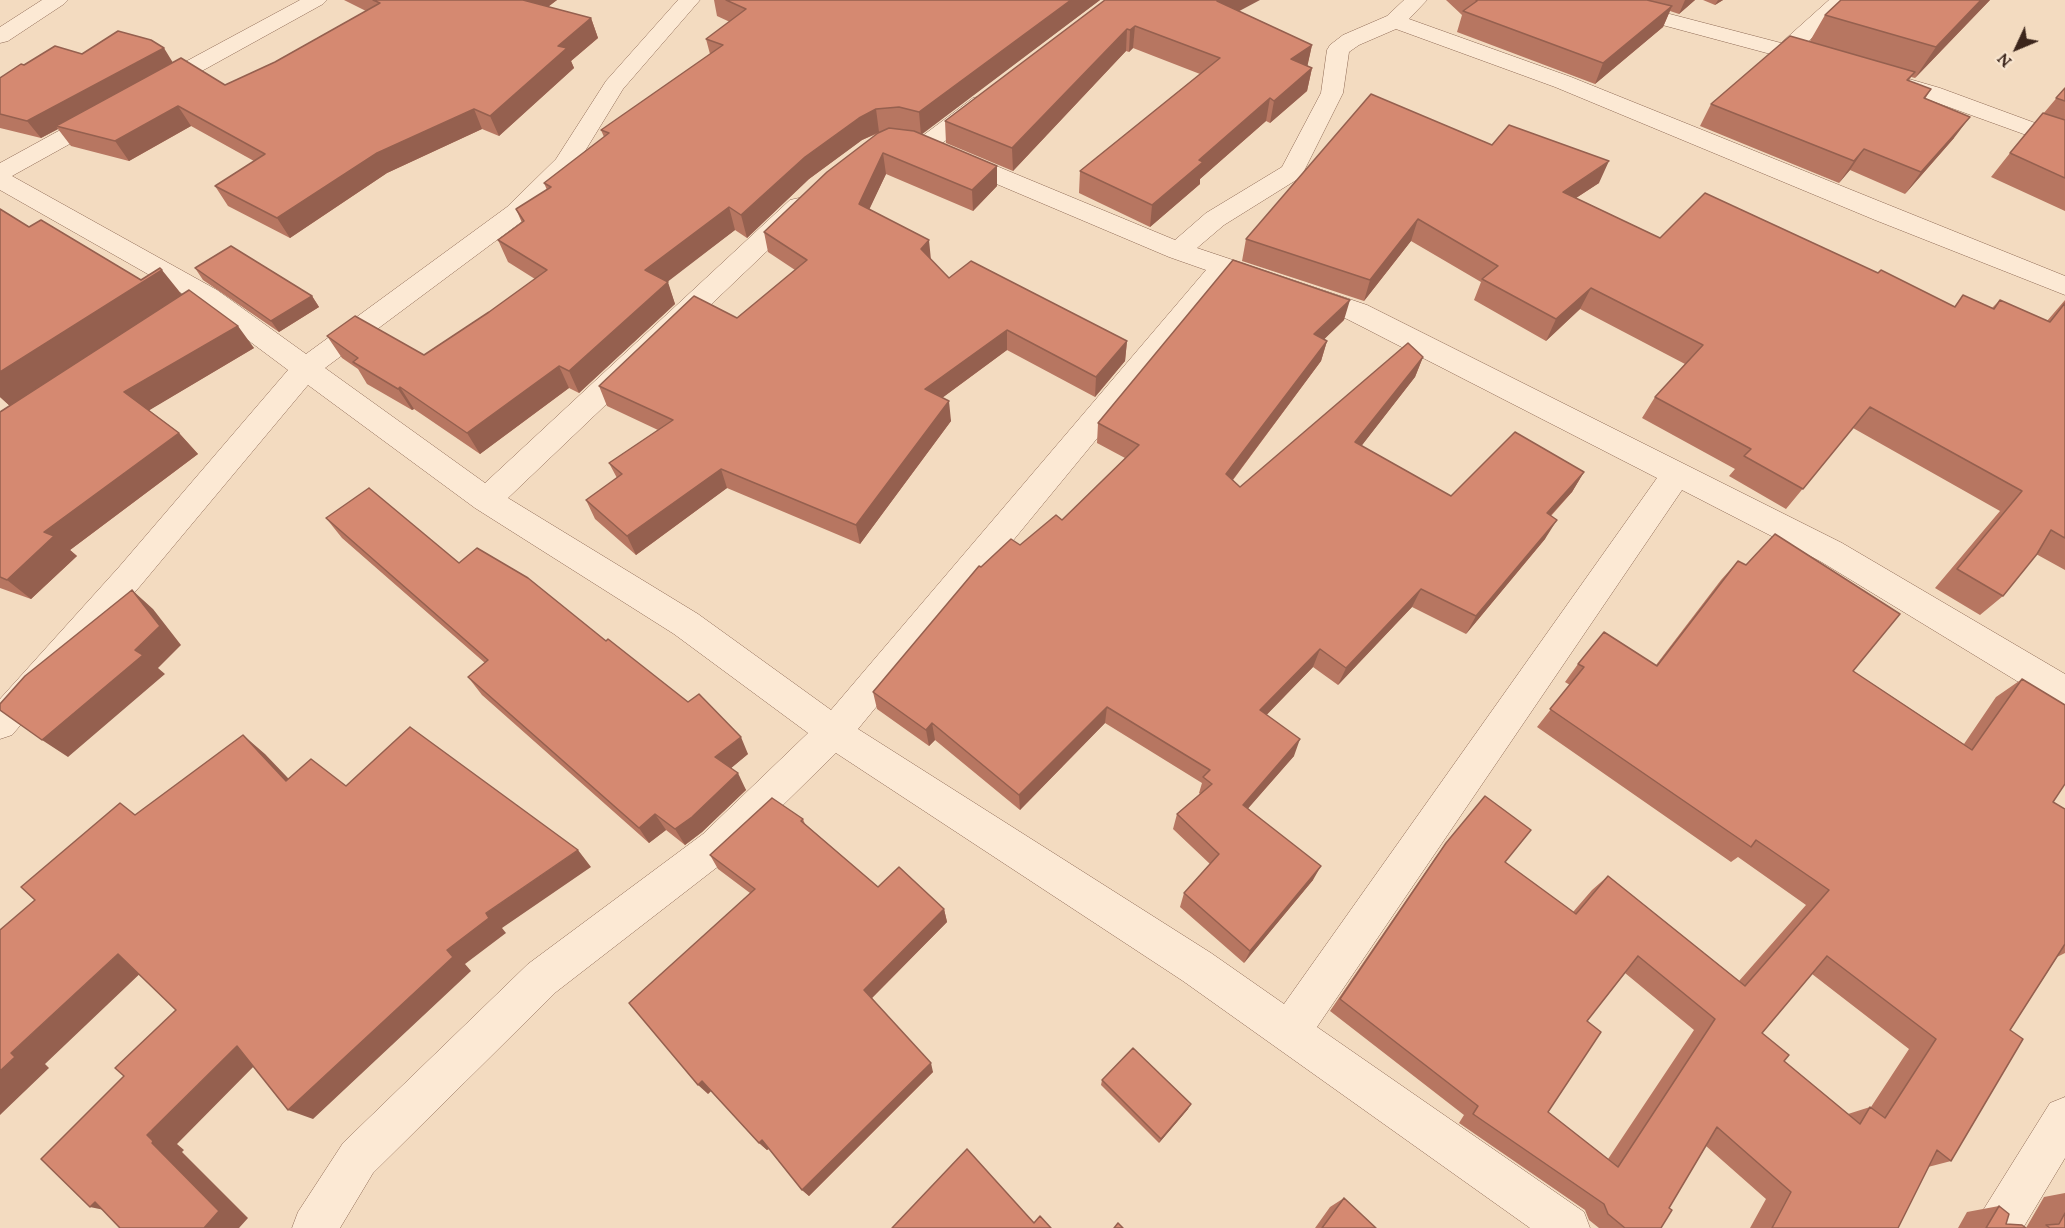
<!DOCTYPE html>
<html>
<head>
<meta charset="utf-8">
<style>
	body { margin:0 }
	#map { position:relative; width:2065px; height:1228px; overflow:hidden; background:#f3dbc0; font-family:Lora,serif }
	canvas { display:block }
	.north { position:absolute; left:1987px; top:18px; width:60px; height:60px; -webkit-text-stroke:4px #f9e6d0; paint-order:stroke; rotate:226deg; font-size:16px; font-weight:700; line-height:24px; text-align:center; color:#3c261c }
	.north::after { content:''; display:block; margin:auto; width:21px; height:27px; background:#3c261c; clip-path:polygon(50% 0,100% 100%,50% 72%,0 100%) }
</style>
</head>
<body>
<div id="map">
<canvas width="2065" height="1228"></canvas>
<div class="north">N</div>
</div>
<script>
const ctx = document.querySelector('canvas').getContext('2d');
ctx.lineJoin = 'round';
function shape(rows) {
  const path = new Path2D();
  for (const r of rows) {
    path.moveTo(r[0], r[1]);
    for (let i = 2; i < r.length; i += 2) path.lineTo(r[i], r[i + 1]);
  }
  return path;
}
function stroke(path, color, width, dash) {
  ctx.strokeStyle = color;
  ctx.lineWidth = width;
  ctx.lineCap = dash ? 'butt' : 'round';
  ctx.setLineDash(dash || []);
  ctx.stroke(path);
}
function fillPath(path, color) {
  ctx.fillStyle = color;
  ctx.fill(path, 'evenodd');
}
const street = shape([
	[42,0,68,0,64,4,8,41,0,43,0,27,42,0],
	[300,0,327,0,323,4,162,93,154,95,146,93,143,88,146,83,300,0],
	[678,0,700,0,623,89,574,169,525,219,325,368,485,483,790,200,799,198,808,200,812,206,808,212,508,498,698,614,831,710,1206,270,1169,257,947,163,944,158,947,153,956,151,965,153,1175,240,1206,213,1282,167,1321,93,1327,50,1330,45,1343,35,1387,16,1404,0,1427,0,1409,19,1571,77,2065,276,2065,295,1875,220,1555,87,1396,29,1359,45,1349,52,1343,93,1301,177,1224,225,1197,248,1367,305,1842,543,2065,674,2065,707,2053,703,1820,561,1682,490,1317,1027,1584,1212,1590,1228,1530,1228,1183,981,836,753,729,858,556,992,373,1173,340,1228,292,1228,298,1212,343,1143,528,964,703,834,808,733,674,634,475,508,308,385,141,585,12,735,0,739,0,699,119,567,288,370,197,302,0,190,0,163,95,111,103,109,111,111,115,116,111,121,12,176,217,290,306,354,507,207,556,159,606,81,678,0],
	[1229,278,1347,319,1657,478,1284,1004,1211,953,858,729,1229,278],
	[1580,0,1616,0,1781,43,1829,0,1853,0,1801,48,1827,55,1830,60,1827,65,1819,67,1584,4,1580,0],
	[1885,72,1940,88,2065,134,2065,149,1924,98,1877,84,1874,79,1877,74,1885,72],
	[981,96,989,98,993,103,989,108,933,150,925,152,917,150,913,145,917,140,973,98,981,96],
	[2065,1097,2065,1158,2023,1228,1976,1228,1982,1212,2050,1103,2065,1097]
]);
const wall = shape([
	[344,0,557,0,548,7,591,18,598,38,571,61,574,68,499,136,482,129,387,173,290,238,228,206,215,186,254,161,191,126,129,161,71,146,58,129,41,138,0,128,0,78,24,65,82,54,173,63,225,85,275,62,366,11],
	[714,0,1100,0,921,134,997,186,973,211,886,174,869,209,931,260,949,278,1127,341,1125,361,1095,397,1007,350,942,398,951,421,860,544,727,488,636,555,595,519,586,500,617,478,609,463,658,430,607,406,599,386,737,318,795,270,768,252,764,232,881,132,862,140,809,179,747,238,735,230,667,281,675,304,579,393,569,388,480,454,414,409,412,410,367,384,358,369,342,358,327,336,424,355,489,312,535,279,508,262,498,240,522,223,516,209,547,190,544,183,604,137,601,130,710,54,706,39,730,22,717,16],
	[1105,0,1239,11,1312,45,1307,66,1312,68,1307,91,1270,123,1266,121,1200,179,1200,184,1150,227,1079,193,1080,171,1200,74,1133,48,1129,52,1126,51,1013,171,946,143,945,121],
	[1446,0,1695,0,1679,14,1670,11,1663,27,1595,84,1457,32,1462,15],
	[1703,0,1723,0,1715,5],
	[1841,0,1990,0,1915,78,1911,77,1909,81,1931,89,1925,99,1954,138,1905,194,1850,170,1839,183,1700,126,1711,104,1810,41,1825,15],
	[2065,88,2065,211,1991,177,2010,153],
	[1492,145,1599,183,1576,198,1660,238,1878,273,1954,307,1963,295,1992,308,2000,300,2047,321,2065,300,2065,570,2036,554,2003,596,1980,615,1935,588,2000,511,1853,428,1786,509,1729,476,1735,469,1642,418,1655,397,1685,364,1580,309,1546,341,1474,300,1481,282,1411,241,1364,301,1242,261,1246,239],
	[0,209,29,227,141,280,182,295,254,348,149,410,179,433,198,454,70,550,77,556,31,599,0,588,0,412,10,406,0,397],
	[195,268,312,296,319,307,279,332,203,280],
	[1344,320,1324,339,1327,341,1321,361,1233,480,1240,487,1423,357,1415,377,1361,446,1451,496,1584,472,1572,492,1551,516,1545,539,1466,634,1412,607,1338,685,1313,667,1266,715,1294,756,1248,808,1313,880,1244,963,1180,907,1184,893,1210,864,1173,829,1177,814,1200,794,1199,793,1202,783,1105,723,1020,810,935,740,929,746,877,709,873,692,981,567,1020,545,1062,520,1125,458,1097,443,1098,423],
	[326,518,459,563,606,641,748,754,731,768,746,790,702,832,685,845,666,830,649,843,482,695,468,677,485,663,342,538],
	[1738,561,1853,671,1964,744,1996,697,2022,679,2053,802,2065,809,2065,953,2057,957,2010,1030,1951,1161,1928,1167,1898,1228,1750,1228,1766,1199,1706,1146,1669,1208,1661,1228,1599,1228,1589,1220,1585,1210,1459,1123,1464,1115,1330,1011,1435,858,1446,843,1505,862,1573,912,1592,890,1608,876,1739,981,1806,905,1738,857,1731,862,1537,727,1570,685,1565,682,1578,664,1656,665,1721,580],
	[1625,973,1694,1030,1608,1159,1548,1112,1587,1021],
	[1812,974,1909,1049,1871,1107,1870,1107,1848,1114,1784,1061,1762,1033],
	[803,819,805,824,878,887,944,909,947,922,872,998,933,1072,809,1196,802,1190,769,1149,767,1150,759,1143,711,1091,708,1094,750,893,718,869,710,855],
	[1102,1080,1188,1109,1159,1143,1101,1085],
	[2065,1193,2065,1228,1958,1228,1967,1212,1999,1206,2006,1224,2026,1228,2044,1197],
	[1344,1198,1376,1228,1315,1228,1330,1207]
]);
const shadedWall = shape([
	[523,0,557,0,530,20],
	[1071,0,1100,0,921,135,919,112],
	[1220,0,1260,0,1215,24,1217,1],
	[1685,0,1695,0,1679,14],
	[1718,0,1723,0,1715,5],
	[1981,0,1990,0,1915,78,1936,47],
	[1672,6,1663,27,1595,84,1603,63],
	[591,18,598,38,571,61,574,68,499,136,490,116,558,46],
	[1135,26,1133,48,1129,52,1130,30],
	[1127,29,1126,51,1013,171,1012,148],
	[1312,45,1307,68,1291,59],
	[164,48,175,66,56,126,58,129,41,138,27,121],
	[1312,68,1307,91,1270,123,1274,101],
	[1270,98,1266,121,1200,179,1200,184,1150,227,1152,205,1199,160],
	[178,106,191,126,129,161,115,141],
	[474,109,482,129,387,173,290,238,277,218,377,153],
	[876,109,879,132,862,140,809,179,747,238,741,215,805,157,859,118],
	[1970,117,1954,138,1905,194,1921,172],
	[1864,149,1850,170,1839,183,1854,161],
	[883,153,886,174,862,225,859,204],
	[1609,161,1599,183,1553,213,1563,192],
	[997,166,997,186,973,211,972,190],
	[729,207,735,230,653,293,645,270],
	[1418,219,1411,241,1364,301,1370,280],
	[929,240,931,260,921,249],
	[162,270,183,296,11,407,0,397,0,372],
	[668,282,675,304,579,393,569,371],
	[1591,288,1580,309,1546,341,1556,319],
	[312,296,319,307,279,332,271,321],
	[1350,300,1344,320,1309,354,1314,334],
	[238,326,254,348,143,414,124,392],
	[1007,330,1007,350,927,409,925,389],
	[1127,341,1125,361,1095,397,1096,377],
	[1327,341,1321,361,1222,494,1226,474],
	[1423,357,1415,377,1349,462,1355,442],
	[559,366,569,388,480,454,467,433],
	[400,387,414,409,412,410,398,389],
	[949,401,951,421,860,544,856,525],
	[179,433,198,454,70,550,77,556,31,599,7,580,44,532],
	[721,469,727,488,636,555,627,536],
	[1584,472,1572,492,1535,532,1547,513],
	[1557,520,1545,539,1466,634,1476,616],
	[1421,589,1412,607,1338,685,1346,668],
	[132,590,153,609,181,645,158,668,165,674,68,757,42,740,135,650],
	[1320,649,1313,667,1255,727,1260,710],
	[1107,707,1105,723,1020,810,1019,795],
	[932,723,935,740,929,746,926,730],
	[243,735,265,754,308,799,286,781],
	[741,737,748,754,724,774,715,757],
	[1300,739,1294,756,1238,820,1243,805],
	[738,773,746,790,702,832,685,845,675,829],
	[655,814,666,830,649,843,639,828],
	[578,850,591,867,502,928,506,933,465,964,471,971,313,1119,288,1110,447,950,486,913],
	[1321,866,1313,880,1244,963,1250,951],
	[944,909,947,922,869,1001,864,990],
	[118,954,147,967,45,1064,49,1068,0,1115,0,1071,11,1053],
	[237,1046,263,1057,177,1144,184,1150,182,1152,248,1218,239,1228,204,1228,147,1135],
	[931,1063,933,1072,809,1196,802,1190],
	[702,1081,712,1090,708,1094,698,1085],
	[1191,1104,1188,1109,1159,1143,1161,1139],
	[762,1140,770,1148,767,1150,759,1143],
	[95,1202,123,1214,90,1207]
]);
const building = shape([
	[373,0,523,0,591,18,558,46,567,48,490,116,474,109,377,153,277,218,215,186,265,154,178,106,115,141,56,126,181,58,225,85,275,62,380,3,373,0],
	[726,0,1071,0,919,112,899,107,876,109,859,118,805,157,741,215,729,207,645,270,668,282,569,371,559,366,467,433,400,387,398,389,353,362,358,358,327,336,355,316,424,355,489,312,547,270,498,240,524,221,516,209,551,187,544,183,609,133,601,130,723,45,706,39,746,9,726,0],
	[1105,0,1220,0,1217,1,1312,45,1291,59,1312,68,1274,101,1270,98,1199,160,1203,162,1152,205,1080,171,1220,58,1135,26,1130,30,1127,29,1012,148,945,121,1105,0],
	[1476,0,1647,0,1672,6,1603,63,1463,11,1477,1,1476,0],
	[1841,0,1981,0,1936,47,1825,15,1841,0],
	[118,31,151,40,164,48,27,121,0,114,0,78,21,64,24,65,55,46,82,54,118,31],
	[1790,36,1915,72,1907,80,1931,89,1924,98,1970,117,1921,172,1864,149,1854,161,1711,104,1790,36],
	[2065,88,2065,101,2056,98,2065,88],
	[1371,94,1492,145,1509,125,1609,161,1563,192,1660,238,1705,193,1878,273,1881,270,1955,307,1963,295,1994,309,2000,300,2050,322,2065,303,2065,538,2051,530,2037,554,2003,596,1957,569,2022,491,1870,407,1803,489,1744,456,1751,449,1655,397,1703,345,1591,288,1556,319,1482,279,1498,266,1418,219,1370,280,1246,239,1371,94],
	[2043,113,2065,120,2065,178,2010,153,2043,113],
	[889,128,914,131,997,166,972,190,883,153,859,204,929,240,921,249,949,278,971,261,1127,341,1096,377,1007,330,925,389,949,401,856,525,721,469,627,536,586,500,622,474,609,463,673,420,599,386,694,296,737,318,807,260,764,232,827,172,878,133,889,128],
	[0,209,29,227,41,220,141,280,160,268,162,270,0,372,0,209],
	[231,246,312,296,271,321,195,268,231,246],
	[1233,260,1350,300,1314,334,1327,341,1226,474,1240,487,1408,343,1423,357,1355,442,1451,496,1515,432,1584,472,1547,513,1557,520,1476,616,1421,589,1346,668,1320,649,1260,710,1300,739,1243,805,1321,866,1250,951,1184,893,1219,854,1177,814,1212,784,1203,777,1210,770,1107,707,1019,795,932,723,926,730,873,692,979,566,981,567,1011,539,1020,545,1056,515,1062,520,1139,445,1098,423,1233,260],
	[189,290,238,326,124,392,179,433,44,532,54,536,7,580,0,577,0,412,189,290],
	[369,488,459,563,477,548,528,578,606,641,608,639,688,702,699,694,741,737,715,757,738,773,692,817,675,829,655,814,639,828,468,677,488,660,326,518,369,488],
	[1775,534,1900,614,1853,671,1972,750,2022,679,2065,705,2065,784,2053,802,2065,809,2065,944,2010,1030,2023,1039,1951,1161,1937,1150,1898,1228,1772,1228,1791,1192,1717,1127,1669,1208,1672,1210,1661,1228,1625,1228,1608,1214,1604,1204,1473,1114,1478,1106,1340,999,1446,843,1485,796,1531,830,1505,862,1576,914,1608,876,1745,986,1829,890,1756,840,1751,847,1550,709,1584,667,1578,664,1604,632,1657,666,1738,561,1746,565,1775,534],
	[1638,956,1715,1019,1618,1167,1548,1112,1601,1032,1587,1021,1638,956],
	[1827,956,1936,1039,1885,1118,1870,1107,1860,1124,1784,1061,1789,1055,1762,1033,1827,956],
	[132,590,160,626,135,650,143,655,42,740,0,710,0,704,25,676,132,590],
	[410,727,578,850,486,913,489,918,447,950,453,957,288,1110,237,1046,147,1135,153,1141,152,1143,219,1211,204,1228,120,1228,95,1202,90,1207,41,1159,124,1076,115,1068,176,1010,118,954,11,1053,15,1057,0,1071,0,930,35,900,21,887,120,803,135,815,243,735,286,781,311,759,346,786,410,727],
	[772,798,803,819,801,821,878,887,899,867,944,909,864,990,931,1063,802,1190,762,1140,759,1143,702,1081,698,1085,629,1003,755,889,710,855,772,798],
	[1133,1048,1191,1104,1161,1139,1102,1080,1133,1048],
	[967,1149,1034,1223,1040,1216,1051,1228,892,1228,967,1149],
	[1344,1198,1376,1228,1322,1228,1344,1198],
	[1999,1206,2009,1214,2006,1224,2022,1225,2026,1228,1986,1228,1999,1206],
	[2065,1213,2065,1228,2050,1228,2046,1225,2059,1224,2065,1213],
	[1118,1223,1123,1228,1114,1228,1118,1223]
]);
stroke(street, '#8e6a55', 1);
fillPath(street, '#fce9d4');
fillPath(wall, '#b77661');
fillPath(shadedWall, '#95604f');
fillPath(building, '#d58971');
stroke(building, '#95604f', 1.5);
</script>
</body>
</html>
